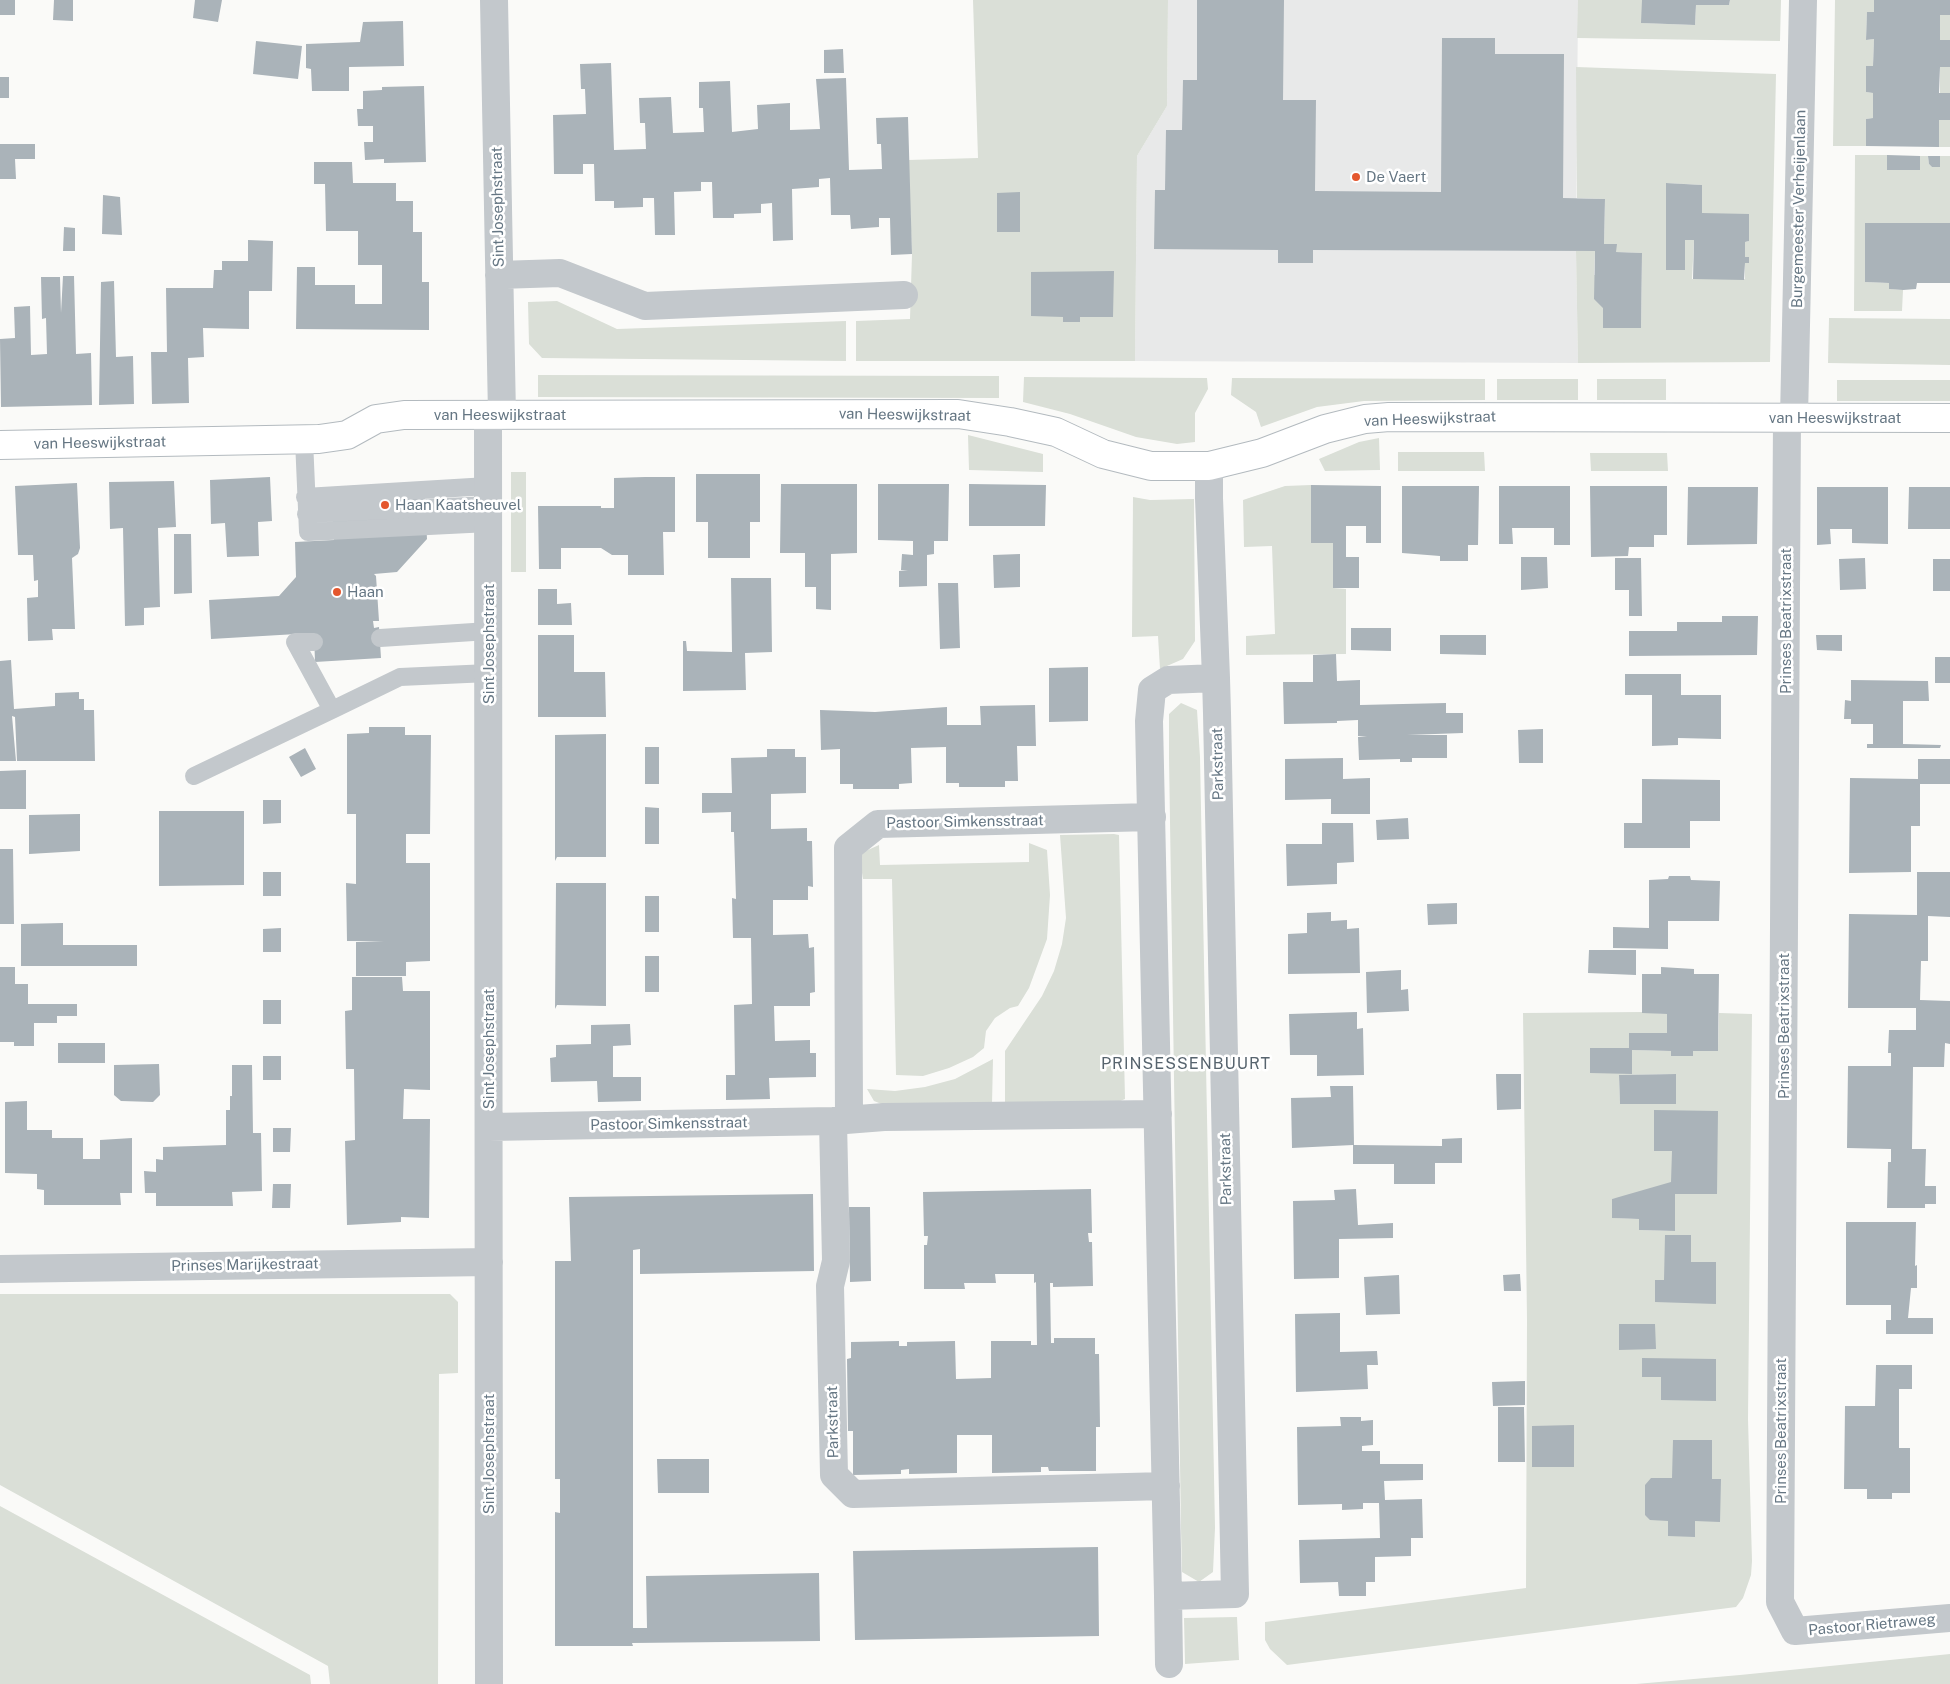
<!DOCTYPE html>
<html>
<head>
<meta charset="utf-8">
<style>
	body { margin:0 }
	canvas { display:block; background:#fafaf8 }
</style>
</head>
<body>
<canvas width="1950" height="1684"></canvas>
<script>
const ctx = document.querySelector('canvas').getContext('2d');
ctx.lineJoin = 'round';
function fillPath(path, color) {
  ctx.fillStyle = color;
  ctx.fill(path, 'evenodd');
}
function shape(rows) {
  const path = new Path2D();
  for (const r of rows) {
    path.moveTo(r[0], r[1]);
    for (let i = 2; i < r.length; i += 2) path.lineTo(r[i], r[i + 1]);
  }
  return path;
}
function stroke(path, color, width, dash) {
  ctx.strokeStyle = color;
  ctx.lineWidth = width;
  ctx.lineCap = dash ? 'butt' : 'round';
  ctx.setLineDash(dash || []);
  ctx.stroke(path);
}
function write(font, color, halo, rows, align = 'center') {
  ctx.font = font + ' "Public Sans",sans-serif';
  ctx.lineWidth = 5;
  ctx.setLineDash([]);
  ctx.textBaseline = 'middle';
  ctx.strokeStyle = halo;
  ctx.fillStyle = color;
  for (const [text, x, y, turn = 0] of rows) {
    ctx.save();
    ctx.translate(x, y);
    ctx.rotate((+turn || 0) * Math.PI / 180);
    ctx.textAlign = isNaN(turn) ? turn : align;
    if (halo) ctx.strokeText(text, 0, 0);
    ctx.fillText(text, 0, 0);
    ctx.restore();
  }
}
const built = shape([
	[1168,0,1578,0,1576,251,1578,363,1135,361,1137,156,1167,106]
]);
const green = shape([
	[973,0,1168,0,1167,106,1137,156,1135,361,856,361,856,321,910,319,912,254,908,160,978,158],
	[1578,0,1642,0,1642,23,1695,25,1696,5,1729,5,1730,0,1781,0,1780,41,1577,38],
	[1835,0,1874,0,1874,12,1867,13,1866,40,1874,39,1873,66,1866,66,1866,92,1873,93,1873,118,1866,119,1866,146,1833,146],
	[1940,15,1950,15,1950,40,1940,40],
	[1576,67,1776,74,1770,362,1578,363,1576,251,1595,251,1594,275,1603,275,1603,328,1641,328,1642,253,1616,252,1616,244,1604,244,1605,199,1577,198],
	[1667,183,1702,185,1701,233,1749,214,1749,241,1745,242,1745,257,1749,257,1745,263,1745,279,1692,279,1694,240,1685,240,1685,270,1666,270],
	[1940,67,1950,67,1950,93,1940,93],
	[1939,120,1950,120,1950,147,1939,147],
	[1855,155,1887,155,1887,170,1920,170,1920,156,1928,156,1929,164,1932,167,1939,167,1940,156,1950,156,1950,223,1865,224,1865,282,1889,283,1889,289,1903,290,1902,311,1854,311],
	[557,301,617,329,846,321,846,361,542,358,529,344,528,302],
	[1829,318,1950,319,1950,365,1828,363],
	[538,375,999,376,999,398,538,397],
	[1024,377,1207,378,1208,389,1195,413,1195,442,1177,444,1136,437,1070,414,1023,402],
	[1232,378,1485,379,1485,400,1364,401,1317,407,1261,427,1256,412,1231,395],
	[1497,379,1578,379,1578,400,1497,400],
	[1597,379,1666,379,1666,400,1597,400],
	[1837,380,1950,380,1950,401,1837,401],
	[968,435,1043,454,1043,472,969,470],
	[1379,438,1380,470,1325,471,1319,459,1359,442],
	[1398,452,1484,452,1485,471,1398,471],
	[1590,453,1667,453,1668,471,1591,471],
	[511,472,526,472,526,572,511,572],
	[1311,485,1311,543,1333,543,1333,588,1346,589,1346,654,1246,655,1246,636,1275,634,1272,546,1244,547,1243,500,1285,486],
	[1133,497,1150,500,1194,499,1195,641,1183,659,1160,669,1158,636,1132,637],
	[1181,703,1197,710,1200,757,1215,1528,1213,1572,1199,1582,1182,1572,1181,1528,1169,757,1169,714],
	[1114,834,1119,835,1125,1099,1118,1102,1005,1104,1005,1051,1042,996,1054,971,1062,944,1066,918,1060,835],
	[1029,843,1047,850,1050,895,1047,939,1029,988,1018,1006,1010,1008,995,1018,986,1031,984,1048,973,1057,949,1068,923,1076,896,1075,892,879,863,879,859,854,879,845,880,865,1029,862],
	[1642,1012,1667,1014,1667,1033,1630,1033,1632,1074,1632,1050,1671,1051,1671,1056,1693,1056,1693,1051,1718,1051,1719,1013,1752,1014,1748,1419,1752,1561,1751,1575,1743,1598,1736,1607,1287,1665,1270,1649,1265,1640,1265,1622,1526,1588,1527,1320,1523,1013],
	[1676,1074,1676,1104,1620,1104,1619,1075],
	[1654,1111,1717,1194,1675,1194,1674,1231,1639,1230,1639,1219,1613,1218,1612,1199,1673,1191,1672,1151,1654,1150],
	[993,1059,992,1104,884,1105,874,1101,867,1089,895,1091,925,1087,955,1079],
	[0,1294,450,1294,458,1302,458,1373,439,1374,438,1684,330,1684,328,1666,0,1485],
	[0,1506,310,1675,311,1684,0,1684],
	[1237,1617,1239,1660,1185,1664,1184,1618],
	[1950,1654,1950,1684,1636,1684,1740,1675]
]);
const building = shape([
	[0,0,15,0,15,15,0,15],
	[54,0,73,0,73,21,53,20],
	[195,0,222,0,218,22,193,18],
	[1197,0,1284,0,1283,100,1316,100,1315,191,1441,192,1442,38,1495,38,1495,54,1564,54,1563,198,1605,199,1604,244,1617,244,1616,252,1642,253,1641,328,1603,328,1603,308,1594,299,1595,251,1313,250,1313,263,1278,263,1278,250,1154,249,1155,190,1165,190,1166,130,1182,130,1183,80,1197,80],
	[1642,0,1730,0,1729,5,1696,5,1695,25,1641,23],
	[1874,0,1950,0,1950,15,1940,15,1940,40,1950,40,1950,67,1940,67,1939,93,1950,93,1950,120,1939,120,1939,147,1866,146,1866,119,1873,118,1873,93,1866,92,1866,66,1873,66,1874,39,1866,40,1867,12,1874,12],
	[403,21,404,66,349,67,349,91,312,91,311,69,306,68,306,44,360,42,363,22],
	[256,41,302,46,298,79,253,74],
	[843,49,844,73,824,73,824,50],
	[611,63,614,150,646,149,645,123,640,123,639,98,671,97,673,133,704,132,703,108,699,108,699,82,730,81,732,132,758,129,757,105,790,103,790,130,820,129,816,79,846,78,849,170,882,169,881,144,877,144,876,118,908,117,912,254,891,255,890,218,879,218,879,227,851,229,850,215,831,215,830,178,819,179,819,187,792,189,793,240,773,241,772,203,761,204,761,213,734,214,734,218,713,218,712,182,701,182,701,191,674,192,675,235,655,235,654,198,643,198,643,207,614,208,614,201,595,201,594,164,583,164,583,174,554,174,553,115,586,114,585,89,581,89,580,64],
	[0,77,9,77,9,98,0,98],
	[424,86,426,162,384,163,384,159,365,160,364,142,373,142,373,126,358,126,357,109,363,109,363,91,382,90,382,87],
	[0,144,35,144,35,159,15,159,16,179,0,179],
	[1887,155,1920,156,1920,170,1887,170],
	[1928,156,1940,156,1940,167,1932,167,1929,164],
	[314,162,352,162,353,183,396,183,396,201,413,201,413,232,422,232,422,282,429,282,429,330,296,329,297,267,315,267,315,285,355,285,355,304,382,304,382,265,358,265,358,231,326,231,325,184,314,184],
	[1666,183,1702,185,1702,213,1749,214,1749,241,1745,242,1745,257,1749,257,1749,263,1745,263,1744,280,1693,279,1694,240,1685,240,1685,270,1666,270],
	[1020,192,1020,232,997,232,997,193],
	[103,195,120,197,122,235,102,234],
	[1865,223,1950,223,1950,283,1917,283,1916,289,1903,290,1889,289,1889,283,1865,282],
	[64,227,75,228,75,251,63,251],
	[248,240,273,241,272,291,249,291,249,329,203,328,204,357,188,358,189,403,152,404,151,352,167,352,166,288,213,288,214,270,222,270,222,261,248,261],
	[1114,271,1113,317,1080,317,1080,322,1063,322,1063,317,1031,316,1031,272],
	[63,276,74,276,76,354,91,353,92,405,1,407,0,339,15,338,14,307,30,306,31,355,47,354,46,318,42,319,41,277,60,277,61,313],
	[114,281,116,357,133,356,134,404,99,405,101,282],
	[696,474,760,474,760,522,750,522,750,558,708,558,708,522,696,522],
	[270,477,272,521,258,522,259,556,227,557,225,523,211,524,210,480],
	[645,477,675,477,675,532,663,532,664,575,628,575,628,555,612,555,601,548,561,548,561,569,539,569,538,506,601,506,601,508,614,508,614,478],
	[174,481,176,527,158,528,160,607,144,608,144,625,125,626,123,528,110,529,109,482],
	[77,483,80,548,78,554,72,558,75,629,52,629,53,640,28,641,27,598,38,597,38,580,34,581,33,555,18,555,15,486],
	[781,484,857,484,857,553,831,554,831,610,816,609,816,587,805,587,805,553,780,553],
	[878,484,949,484,948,541,934,541,934,554,927,555,927,586,899,587,899,571,908,570,901,570,902,554,913,555,913,541,878,540],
	[969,484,1046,485,1045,526,969,526],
	[424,485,427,539,397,572,374,574,376,576,379,621,373,621,374,628,379,627,381,658,315,662,314,633,211,639,209,600,279,596,296,577,295,542,334,540,331,488],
	[1311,485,1381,486,1381,543,1366,543,1366,526,1346,526,1346,557,1359,557,1359,588,1333,588,1333,543,1311,543],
	[1402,486,1479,486,1478,545,1468,545,1468,561,1440,561,1440,556,1402,553],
	[1499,486,1570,486,1570,545,1554,545,1554,528,1512,528,1513,544,1499,544],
	[1590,486,1667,486,1667,535,1654,535,1654,547,1629,547,1628,556,1591,557],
	[1688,487,1758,487,1757,544,1687,545],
	[1817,487,1888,487,1888,544,1852,543,1852,529,1830,529,1831,544,1817,545],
	[1909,487,1950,487,1950,529,1908,529],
	[174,534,191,534,192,593,174,594],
	[1020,554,1020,587,994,588,993,555],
	[1521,557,1547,557,1548,588,1521,590],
	[1615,558,1641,558,1642,616,1629,616,1629,590,1615,590],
	[1865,558,1866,589,1840,590,1839,559],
	[1933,559,1950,559,1950,591,1933,591],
	[731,578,771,578,772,652,745,653,746,690,683,691,683,641,686,641,687,651,732,652],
	[938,583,958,583,960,648,940,649],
	[538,589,557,589,557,604,571,603,572,625,538,625],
	[1722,616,1758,616,1757,655,1629,656,1629,631,1677,631,1677,622,1722,622],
	[1351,628,1391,628,1391,651,1351,650],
	[538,635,574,635,574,672,605,672,606,717,538,717],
	[1440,635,1486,635,1486,655,1440,654],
	[1816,635,1842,635,1842,651,1817,650],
	[1336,654,1337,681,1360,680,1360,705,1446,703,1446,713,1463,713,1463,733,1407,735,1447,735,1447,758,1412,758,1412,762,1400,762,1400,759,1359,760,1358,737,1367,737,1358,736,1358,720,1337,721,1337,723,1284,724,1283,682,1313,682,1313,655],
	[1935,657,1950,657,1950,683,1935,683],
	[11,660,14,709,55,706,55,693,79,692,79,699,84,699,84,710,94,710,95,761,17,761,15,717,12,716,16,761,0,761,0,661],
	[1088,667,1088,721,1049,722,1049,668],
	[1625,674,1681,674,1681,695,1721,695,1721,739,1678,738,1678,745,1652,746,1652,695,1625,695],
	[1851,680,1928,681,1929,701,1903,701,1903,744,1941,745,1940,748,1867,748,1867,744,1873,744,1873,724,1851,724,1851,719,1844,719,1845,700,1851,701],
	[1035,705,1036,746,1017,746,1018,781,1005,781,1005,787,959,787,959,783,946,783,946,747,911,748,912,783,899,784,899,789,853,789,853,784,840,784,840,749,821,750,820,710,875,712,947,707,947,725,981,725,980,706],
	[369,727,405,727,405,735,431,735,430,834,406,834,406,863,430,863,430,961,406,962,406,976,356,976,356,942,384,941,347,941,346,883,356,884,356,814,347,814,347,734,369,733],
	[1543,729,1543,763,1519,763,1518,730],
	[606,734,606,857,557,857,555,861,555,735],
	[645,747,659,747,659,784,645,784],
	[305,748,316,769,301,777,289,757],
	[767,749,795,749,795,757,806,757,806,793,771,794,771,829,807,828,807,841,812,841,813,887,808,886,808,900,773,900,773,935,808,934,809,948,814,947,815,992,810,993,810,1006,774,1006,775,1041,810,1040,810,1053,816,1053,816,1077,769,1078,770,1099,726,1100,726,1075,735,1075,734,1005,752,1004,751,938,733,938,732,898,736,899,734,832,731,832,731,812,702,813,702,793,732,793,731,758,767,757],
	[1343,758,1343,779,1370,778,1370,814,1331,814,1331,799,1285,800,1285,759],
	[1918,759,1950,759,1950,784,1920,784,1920,826,1911,826,1911,872,1849,873,1850,778,1918,779],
	[26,770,26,809,0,809,0,771],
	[1642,779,1720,780,1720,821,1690,821,1690,848,1624,848,1624,823,1642,823],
	[263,800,281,800,281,823,263,824],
	[645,807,659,808,659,844,645,844],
	[159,811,244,811,244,885,159,886],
	[80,814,80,851,29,854,29,815],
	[1408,818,1409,839,1377,840,1376,820],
	[1322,823,1353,823,1354,862,1337,863,1337,884,1287,886,1286,844,1322,844],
	[0,849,13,849,14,924,0,924],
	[263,872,281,872,281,896,263,896],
	[1917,872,1950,872,1950,917,1928,916,1928,961,1921,961,1920,1000,1950,1001,1950,1044,1945,1043,1944,1067,1913,1067,1912,1149,1926,1149,1925,1186,1936,1186,1936,1204,1925,1204,1925,1208,1887,1208,1888,1162,1891,1162,1891,1149,1847,1148,1848,1066,1891,1066,1891,1053,1888,1053,1889,1030,1916,1030,1916,1008,1848,1008,1849,914,1917,915],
	[1669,876,1690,876,1691,880,1720,881,1719,921,1668,921,1668,949,1613,948,1613,927,1649,928,1649,880,1668,879],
	[556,883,606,883,606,1006,557,1005,555,1009],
	[645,896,659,896,659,932,645,932],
	[1457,903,1457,924,1428,925,1427,904],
	[1331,912,1331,921,1347,920,1347,929,1359,928,1360,973,1288,974,1288,934,1307,933,1307,913],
	[63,923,63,945,137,945,137,966,21,966,21,924],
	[281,928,281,952,263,952,263,929],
	[1589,950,1636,950,1636,975,1588,973],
	[645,956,659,956,659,992,645,992],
	[0,967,15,967,15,984,28,984,28,1004,77,1004,77,1016,57,1016,57,1023,34,1023,34,1046,14,1046,14,1042,0,1042],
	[1661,967,1694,969,1694,974,1719,974,1718,1051,1693,1051,1693,1056,1671,1056,1671,1051,1632,1050,1632,1074,1590,1073,1590,1048,1629,1048,1629,1033,1667,1033,1667,1014,1642,1013,1642,974,1661,974],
	[1401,970,1401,990,1408,989,1409,1011,1367,1013,1366,972],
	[352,977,402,977,403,991,430,991,430,1090,404,1089,403,1119,430,1119,429,1218,401,1217,401,1222,347,1225,345,1141,355,1140,354,1069,346,1069,345,1011,352,1010],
	[263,1000,281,1000,281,1024,263,1024],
	[1357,1012,1357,1029,1363,1028,1364,1075,1317,1076,1317,1055,1290,1055,1289,1014],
	[630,1024,631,1045,613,1046,613,1077,641,1077,641,1101,598,1102,597,1081,551,1082,550,1058,556,1057,556,1045,591,1044,591,1025],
	[58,1043,105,1043,105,1063,58,1063],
	[263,1056,281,1056,281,1080,263,1080],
	[159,1064,160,1095,153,1102,121,1101,114,1095,114,1065],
	[232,1065,252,1065,253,1133,261,1133,262,1191,232,1192,233,1206,156,1206,156,1193,145,1193,144,1171,156,1172,156,1159,163,1160,163,1147,226,1145,226,1110,230,1110,230,1096,232,1096],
	[1496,1074,1521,1074,1521,1109,1497,1110],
	[1676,1074,1676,1104,1620,1104,1619,1075],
	[1330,1086,1353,1086,1354,1145,1442,1146,1442,1139,1462,1138,1462,1163,1435,1163,1435,1184,1394,1184,1394,1164,1353,1164,1353,1145,1292,1148,1291,1098,1331,1097],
	[27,1101,27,1130,52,1130,52,1138,83,1138,83,1159,100,1159,100,1140,132,1138,132,1193,120,1193,121,1205,44,1205,44,1190,37,1189,37,1174,5,1173,5,1102],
	[1654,1110,1718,1111,1717,1194,1675,1194,1675,1231,1639,1230,1639,1219,1612,1218,1612,1199,1671,1182,1672,1151,1654,1151],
	[273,1128,291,1128,290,1152,273,1152],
	[273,1184,291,1184,290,1208,272,1208],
	[1091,1189,1092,1233,1088,1233,1089,1242,1092,1242,1093,1286,1053,1287,1053,1283,1050,1283,1051,1343,1054,1343,1054,1338,1095,1338,1095,1354,1099,1354,1100,1427,1096,1427,1096,1471,1049,1471,1048,1467,1041,1467,1041,1472,992,1473,992,1435,957,1435,957,1473,909,1474,909,1469,901,1470,901,1474,853,1475,853,1431,848,1431,847,1359,851,1358,851,1342,899,1341,899,1346,907,1346,907,1342,955,1341,956,1379,991,1378,991,1341,1031,1341,1031,1345,1037,1345,1036,1282,1034,1283,1034,1274,995,1274,996,1283,964,1283,965,1289,924,1289,924,1245,927,1245,928,1236,924,1236,923,1192],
	[1356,1189,1358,1225,1393,1223,1393,1238,1339,1239,1339,1278,1294,1279,1293,1201,1335,1200,1334,1190],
	[813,1194,814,1271,640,1274,640,1249,633,1250,633,1628,647,1628,646,1576,819,1573,820,1641,632,1643,633,1646,555,1646,555,1512,560,1513,560,1479,555,1479,555,1261,571,1261,569,1197],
	[849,1207,870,1207,871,1281,850,1282],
	[1846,1222,1916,1222,1915,1266,1917,1265,1917,1288,1911,1288,1908,1318,1933,1318,1933,1334,1886,1334,1886,1320,1891,1320,1891,1305,1846,1305],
	[1665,1235,1691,1235,1691,1262,1716,1262,1716,1304,1655,1302,1655,1280,1664,1280],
	[1520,1274,1521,1291,1504,1291,1503,1275],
	[1399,1275,1400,1314,1366,1315,1364,1277],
	[1340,1313,1340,1352,1377,1351,1378,1365,1367,1365,1368,1389,1296,1392,1295,1314],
	[1619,1324,1655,1324,1656,1349,1619,1350],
	[1642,1358,1716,1359,1716,1401,1661,1400,1661,1377,1642,1377],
	[1876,1365,1912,1365,1912,1389,1899,1389,1899,1448,1910,1448,1910,1493,1892,1493,1892,1499,1867,1499,1867,1489,1844,1489,1845,1406,1875,1406],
	[1525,1381,1525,1405,1493,1406,1492,1382],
	[1498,1407,1524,1407,1525,1462,1498,1462],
	[1340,1417,1361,1417,1361,1421,1373,1420,1373,1445,1362,1446,1362,1451,1380,1451,1380,1464,1423,1464,1423,1480,1384,1481,1385,1500,1422,1499,1423,1538,1411,1538,1411,1556,1375,1557,1375,1582,1366,1582,1366,1596,1339,1596,1338,1582,1300,1583,1299,1540,1380,1538,1379,1503,1363,1503,1363,1509,1342,1510,1342,1504,1298,1505,1297,1427,1341,1426],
	[1574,1425,1574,1467,1532,1467,1532,1426],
	[1673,1440,1712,1440,1712,1479,1721,1479,1720,1522,1695,1521,1695,1537,1668,1536,1668,1521,1650,1520,1645,1515,1645,1485,1651,1478,1672,1478],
	[657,1459,709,1459,709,1493,658,1493],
	[1098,1547,1099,1636,855,1640,853,1551]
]);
const lane = shape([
	[304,440,308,532,489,523],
	[305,497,488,486],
	[306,514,488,505],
	[380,638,489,631],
	[314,642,295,642,332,710,400,677,489,673],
	[194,776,332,710]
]);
const street = shape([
	[494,0,502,415],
	[499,275,560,273,645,306,904,295],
	[488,415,489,1684],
	[1787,418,1780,1602,1795,1631,1950,1618],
	[1794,418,1803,0],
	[1209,466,1209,498,1216,678,1217,713,1235,1594,1168,1596,1149,721,1152,690,1168,680,1216,678],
	[849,1119,848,848,878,824,1152,817],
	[833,1121,836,1261,830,1286,834,1475,853,1494,1166,1486],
	[489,1127,833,1121,884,1117,1158,1114],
	[0,1269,489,1262],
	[1168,1596,1169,1664]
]);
const secondary = shape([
	[0,445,319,439,347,435,376,419,404,415,958,414,1010,422,1056,432,1103,454,1151,466,1209,466,1262,453,1325,429,1365,419,1389,417,1950,418]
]);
const markers = [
	[1356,177,5,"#e4572e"],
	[385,505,5,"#e4572e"],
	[337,592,5,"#e4572e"]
];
const poiNames = [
	["De Vaert",1366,177],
	["Haan Kaatsheuvel",395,505],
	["Haan",347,592]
];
const streetNames = [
	["Sint Josephstraat",498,207,-91],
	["Burgemeester Verheijenlaan",1799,209,-89],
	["van Heeswijkstraat",500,415],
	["van Heeswijkstraat",905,415,1],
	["van Heeswijkstraat",1835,418],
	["van Heeswijkstraat",1430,419,-2],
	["van Heeswijkstraat",100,443,-1],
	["Prinses Beatrixstraat",1786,621,-90],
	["Sint Josephstraat",489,644,-90],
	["Parkstraat",1218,764,-91],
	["Pastoor Simkensstraat",965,822,-1],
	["Prinses Beatrixstraat",1784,1026,-90],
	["Sint Josephstraat",489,1049,-90],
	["Pastoor Simkensstraat",669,1124,-1],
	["Parkstraat",1226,1169,-91],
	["Prinses Marijkestraat",245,1265,-1],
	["Parkstraat",833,1422,-91],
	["Prinses Beatrixstraat",1781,1431,-90],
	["Sint Josephstraat",489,1454,-90],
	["Pastoor Rietraweg",1872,1625,-5]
];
const neighbourhoodNames = [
	["PRINSESSENBUURT",1186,1064]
];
fillPath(built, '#e8e9e9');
fillPath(green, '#dadfd7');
fillPath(building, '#aab3b9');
stroke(secondary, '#b3babf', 30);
stroke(lane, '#c3c8cc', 18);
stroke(street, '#c3c8cc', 28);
stroke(secondary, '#fff', 28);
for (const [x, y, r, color] of markers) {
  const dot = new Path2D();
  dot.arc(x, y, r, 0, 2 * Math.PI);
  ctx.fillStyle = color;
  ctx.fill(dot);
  stroke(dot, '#fff', 2);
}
write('15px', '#657683', '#fff', poiNames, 'left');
write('15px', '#657683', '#fff', streetNames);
ctx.letterSpacing = '1px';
write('16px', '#57646e', '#fff', neighbourhoodNames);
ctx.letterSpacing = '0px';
</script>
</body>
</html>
